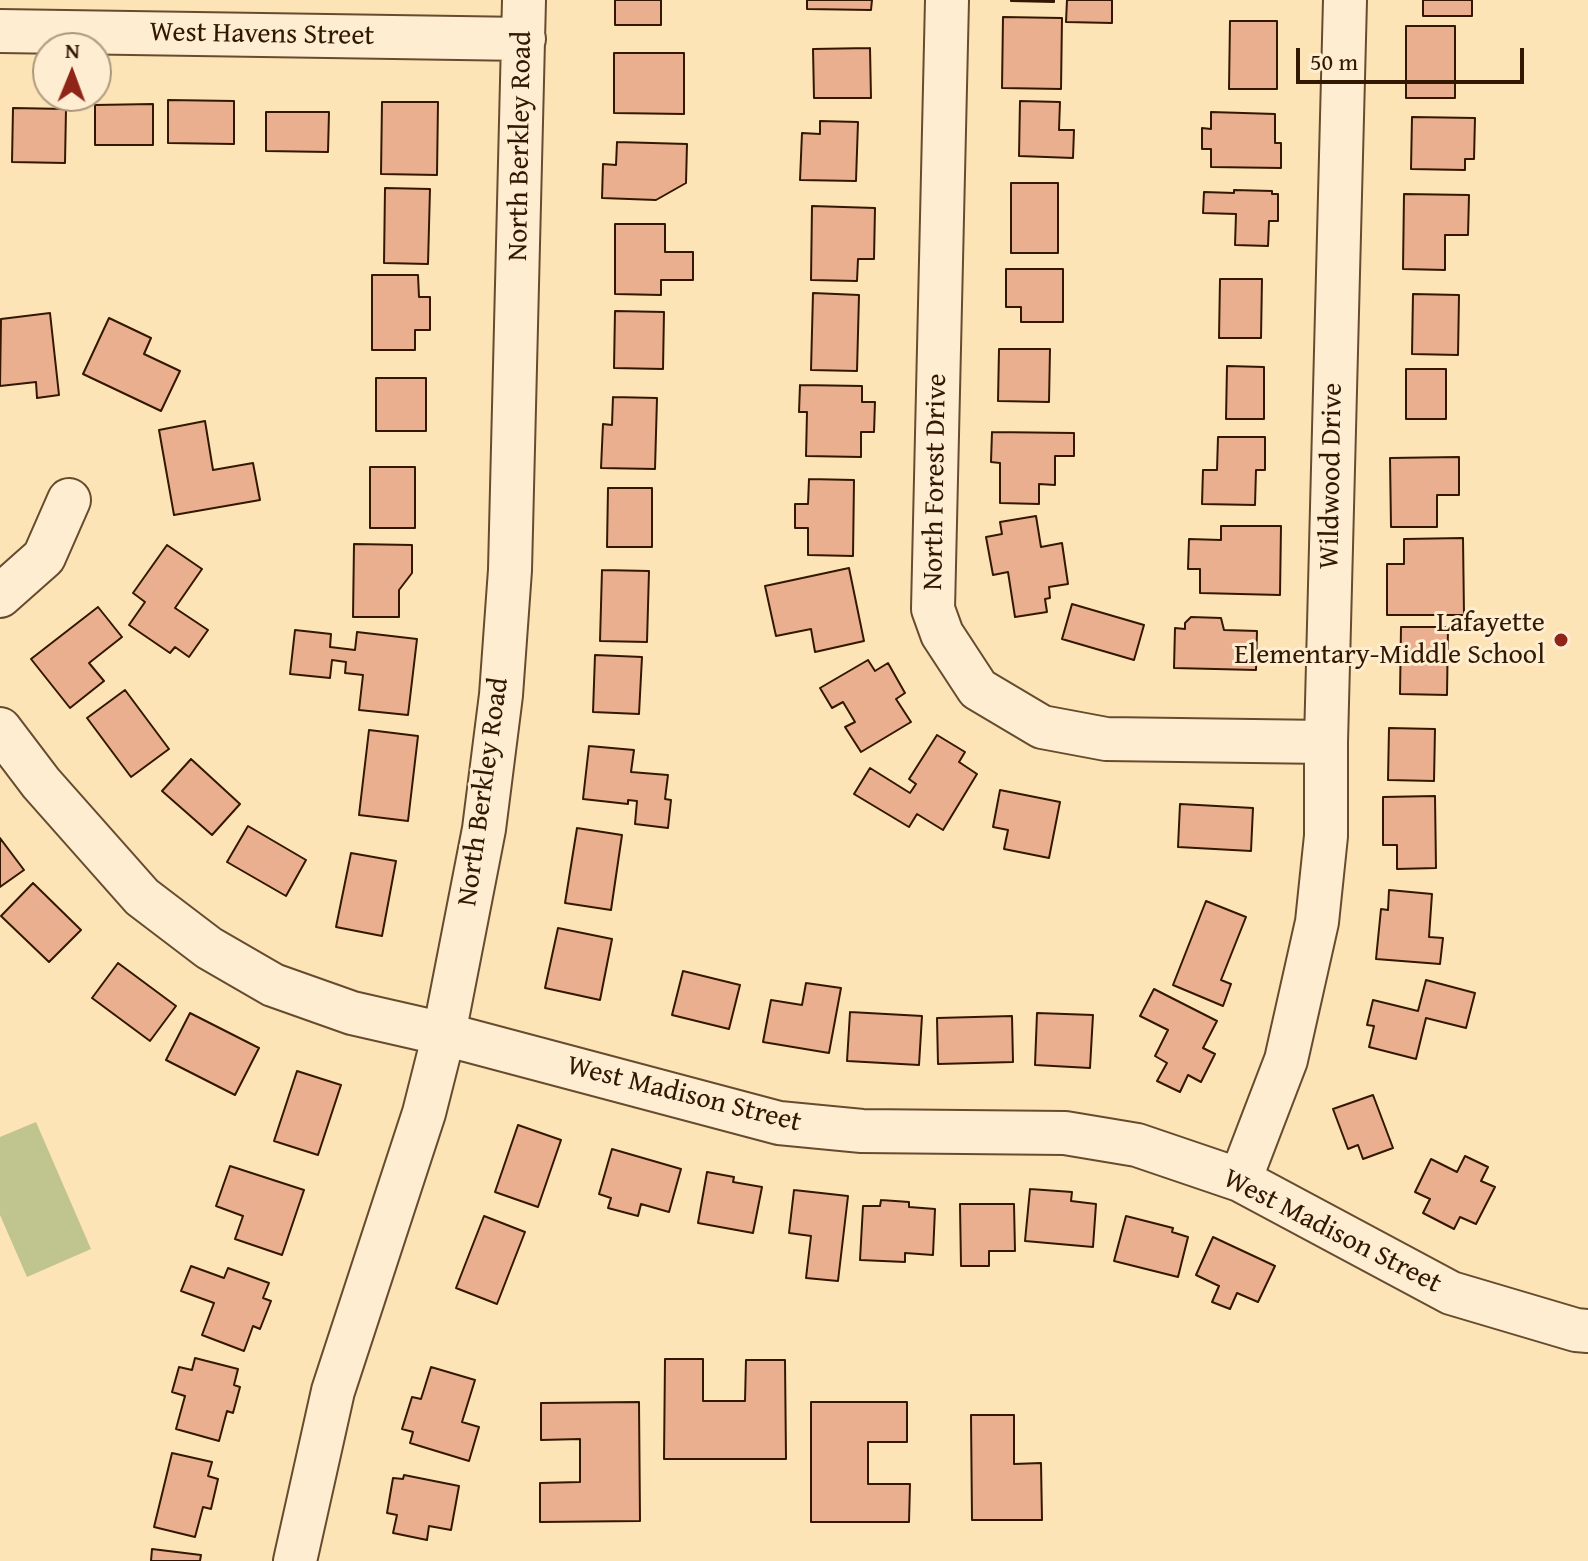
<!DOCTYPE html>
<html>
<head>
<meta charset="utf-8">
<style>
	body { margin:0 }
	#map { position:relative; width:1588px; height:1561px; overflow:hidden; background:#fde4b7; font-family:"Gentium Book Plus",serif }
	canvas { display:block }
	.north { position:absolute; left:32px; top:32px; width:80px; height:80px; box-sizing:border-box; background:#feedd0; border:2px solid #ad987d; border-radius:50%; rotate:1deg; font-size:22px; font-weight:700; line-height:32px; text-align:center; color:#331801 }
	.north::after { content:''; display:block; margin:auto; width:28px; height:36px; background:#8f2418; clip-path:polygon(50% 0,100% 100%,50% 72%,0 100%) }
	.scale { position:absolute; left:1296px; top:48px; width:228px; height:36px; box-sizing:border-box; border:4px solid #331801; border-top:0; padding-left:10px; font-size:24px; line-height:28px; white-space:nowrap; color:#331801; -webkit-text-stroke:6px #feedd0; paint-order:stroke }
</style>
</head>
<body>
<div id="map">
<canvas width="1588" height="1561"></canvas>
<div class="north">N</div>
<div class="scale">50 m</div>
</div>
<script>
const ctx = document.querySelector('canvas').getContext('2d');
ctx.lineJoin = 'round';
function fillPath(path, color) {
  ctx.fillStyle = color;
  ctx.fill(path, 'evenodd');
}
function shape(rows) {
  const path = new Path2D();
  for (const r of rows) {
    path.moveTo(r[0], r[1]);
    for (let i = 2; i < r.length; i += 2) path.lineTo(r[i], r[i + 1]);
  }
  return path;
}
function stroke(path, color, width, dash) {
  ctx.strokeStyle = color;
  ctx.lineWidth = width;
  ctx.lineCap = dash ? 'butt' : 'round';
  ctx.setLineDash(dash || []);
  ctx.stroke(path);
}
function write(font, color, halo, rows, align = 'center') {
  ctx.font = font + ' "Gentium Book Plus",serif';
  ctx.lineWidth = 6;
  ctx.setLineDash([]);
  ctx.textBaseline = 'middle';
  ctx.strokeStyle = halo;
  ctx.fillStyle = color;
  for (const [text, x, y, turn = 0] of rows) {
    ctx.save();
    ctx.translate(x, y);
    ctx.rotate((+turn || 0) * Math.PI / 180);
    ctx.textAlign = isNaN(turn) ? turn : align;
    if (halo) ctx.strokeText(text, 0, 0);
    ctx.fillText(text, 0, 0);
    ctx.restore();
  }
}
const green = shape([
	[36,1122,91,1249,27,1277,0,1215,0,1137]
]);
const building = shape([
	[615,0,661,0,661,25,615,25,615,0],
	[807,0,872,0,871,10,807,9,807,0],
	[1011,0,1054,0,1054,2,1011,1,1011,0],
	[1067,0,1112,0,1112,23,1066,22,1067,0],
	[1423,0,1472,0,1472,16,1423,16,1423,0],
	[1003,17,1062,18,1061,89,1002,88,1003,17],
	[1230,21,1277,21,1277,89,1229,89,1230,21],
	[1406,26,1455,26,1455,98,1406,98,1406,26],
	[870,48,871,98,814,98,813,49,870,48],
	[614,53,684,53,684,114,614,113,614,53],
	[168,100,234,101,234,144,168,143,168,100],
	[1020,101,1060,102,1059,130,1074,130,1073,158,1019,156,1020,101],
	[382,102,438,102,437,175,381,174,382,102],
	[153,104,153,145,95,145,95,105,153,104],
	[13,108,66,109,65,163,12,162,13,108],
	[266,112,329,112,328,152,266,151,266,112],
	[1211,112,1275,114,1275,143,1281,143,1281,168,1211,167,1211,149,1202,149,1202,128,1211,129,1211,112],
	[1412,117,1475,118,1474,159,1465,159,1465,170,1411,169,1412,117],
	[820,121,858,122,856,181,800,180,802,133,820,134,820,121],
	[617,142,687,144,686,183,656,200,602,198,603,164,616,165,617,142],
	[1011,183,1058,183,1058,253,1011,253,1011,183],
	[385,188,430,189,428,264,384,263,385,188],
	[1234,190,1272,191,1272,194,1278,194,1278,221,1269,221,1268,246,1235,245,1236,214,1203,213,1204,192,1234,193,1234,190],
	[1404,194,1469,195,1468,235,1445,235,1445,270,1403,269,1404,194],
	[812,206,875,208,874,259,858,259,857,281,811,280,812,206],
	[615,224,665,224,665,252,693,252,693,280,661,280,661,295,615,294,615,224],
	[1006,269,1063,269,1063,322,1021,322,1021,307,1006,307,1006,269],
	[372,275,418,275,419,297,430,297,430,330,415,330,415,350,372,350,372,275],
	[1220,279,1262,279,1261,338,1219,338,1220,279],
	[813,293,859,295,857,371,811,370,813,293],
	[1413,294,1459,295,1458,355,1412,354,1413,294],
	[615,311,664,312,663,369,614,368,615,311],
	[50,313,59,395,37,398,36,382,0,386,1,319,50,313],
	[109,318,151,338,144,354,180,371,161,411,83,374,109,318],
	[999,349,1050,349,1049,402,998,401,999,349],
	[1227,366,1264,367,1264,419,1226,419,1227,366],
	[1406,369,1446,369,1446,419,1406,419,1406,369],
	[376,378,426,378,426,431,376,431,376,378],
	[800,385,862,386,862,402,875,402,874,432,861,432,861,457,806,456,807,412,799,412,800,385],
	[613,397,657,398,655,469,601,468,603,424,612,425,613,397],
	[205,421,213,470,253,463,260,500,174,515,159,430,205,421],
	[992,432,1074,433,1074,456,1055,456,1055,485,1039,484,1039,504,1000,503,1000,463,991,462,992,432],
	[1218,437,1265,437,1265,470,1256,470,1255,505,1202,504,1203,470,1217,470,1218,437],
	[1459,457,1459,495,1437,495,1437,527,1391,527,1390,458,1459,457],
	[370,467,415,467,415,528,370,528,370,467],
	[809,479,854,480,853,556,808,555,808,528,795,528,795,504,808,504,809,479],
	[608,488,652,488,652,547,607,547,608,488],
	[1036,516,1041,547,1062,543,1068,584,1049,587,1050,598,1045,599,1047,612,1015,617,1008,572,993,575,986,537,1002,534,1000,522,1036,516],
	[1221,526,1281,526,1280,595,1200,593,1200,569,1188,569,1189,539,1221,540,1221,526],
	[1463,538,1464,615,1387,615,1387,564,1404,564,1404,539,1463,538],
	[354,544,412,545,412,573,399,590,399,617,353,617,354,544],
	[167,545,202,569,175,608,208,630,189,657,175,647,170,653,129,625,145,602,133,593,167,545],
	[849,568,864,641,815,652,811,629,776,636,765,586,849,568],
	[602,570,649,571,647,642,600,641,602,570],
	[1072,604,1144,625,1134,660,1062,639,1072,604],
	[98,607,122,637,89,663,104,681,70,708,31,659,98,607],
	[1191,617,1221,618,1224,630,1257,631,1256,670,1174,668,1175,628,1185,629,1185,623,1191,617],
	[1401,627,1448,627,1447,695,1400,694,1401,627],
	[295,630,331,634,330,647,355,650,357,632,417,639,408,715,359,710,363,675,345,673,346,662,332,660,330,678,290,674,295,630],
	[595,655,642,657,639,714,593,712,595,655],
	[868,660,875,671,888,663,905,693,896,699,911,722,861,752,845,727,855,722,843,702,832,708,820,688,868,660],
	[125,690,169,749,131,777,87,718,125,690],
	[1389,728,1435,729,1434,781,1388,780,1389,728],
	[369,730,418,736,408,821,359,815,369,730],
	[937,735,965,752,959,762,977,774,943,830,917,814,909,827,854,794,870,768,910,793,916,784,909,779,937,735],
	[589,746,634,750,631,772,668,775,665,799,671,800,668,828,635,824,637,801,628,800,628,804,583,799,589,746],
	[191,759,240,804,212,835,162,791,191,759],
	[1000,790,1060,802,1049,858,1004,849,1008,830,993,827,1000,790],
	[1435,796,1436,868,1397,869,1397,845,1383,845,1383,797,1435,796],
	[1180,804,1253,808,1251,851,1178,847,1180,804],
	[248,826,306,860,286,896,227,862,248,826],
	[577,828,622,835,611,910,565,903,577,828],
	[0,838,24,870,0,887,0,838],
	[351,853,396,861,382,936,336,927,351,853],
	[33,883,81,930,49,962,1,916,33,883],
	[1389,890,1432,894,1429,937,1443,938,1440,964,1376,959,1381,909,1388,910,1389,890],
	[1206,901,1246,917,1221,980,1231,984,1223,1006,1173,985,1206,901],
	[558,928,612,939,600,1000,545,988,558,928],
	[118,963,176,1006,150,1041,92,998,118,963],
	[683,971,740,985,729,1029,672,1015,683,971],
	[1426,980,1475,993,1466,1028,1426,1018,1416,1059,1369,1047,1374,1026,1367,1025,1373,1000,1418,1011,1426,980],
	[806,983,841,988,829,1053,763,1042,771,1000,802,1005,806,983],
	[1154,989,1217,1021,1203,1048,1215,1054,1201,1082,1188,1075,1180,1092,1157,1081,1167,1063,1155,1056,1168,1030,1140,1016,1154,989],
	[850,1012,922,1016,919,1065,847,1061,850,1012],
	[190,1013,259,1048,235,1095,166,1060,190,1013],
	[1037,1013,1093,1015,1090,1068,1035,1065,1037,1013],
	[1012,1016,1013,1062,938,1064,937,1018,1012,1016],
	[297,1071,341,1085,318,1155,274,1141,297,1071],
	[1373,1095,1393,1148,1363,1159,1358,1145,1348,1149,1333,1109,1373,1095],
	[518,1125,561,1140,538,1207,495,1192,518,1125],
	[612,1149,681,1169,669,1212,641,1204,638,1216,608,1208,611,1198,599,1194,612,1149],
	[1465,1156,1488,1167,1481,1181,1495,1187,1476,1224,1460,1217,1454,1229,1423,1213,1430,1199,1415,1192,1431,1159,1457,1172,1465,1156],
	[230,1166,304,1190,282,1255,235,1239,243,1216,216,1206,230,1166],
	[707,1172,734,1177,733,1182,762,1187,753,1233,698,1223,707,1172],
	[1030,1189,1072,1192,1071,1201,1096,1204,1093,1247,1025,1241,1030,1189],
	[794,1190,848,1196,838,1281,806,1278,811,1236,789,1233,794,1190],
	[881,1200,909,1202,909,1207,935,1209,933,1255,905,1253,905,1262,860,1260,863,1206,880,1206,881,1200],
	[960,1204,1014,1204,1015,1251,989,1251,989,1266,961,1266,960,1204],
	[484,1216,525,1232,497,1304,456,1288,484,1216],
	[1126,1216,1173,1228,1172,1232,1188,1237,1178,1277,1114,1261,1126,1216],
	[1213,1237,1275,1266,1258,1302,1237,1293,1230,1309,1212,1302,1219,1286,1196,1275,1213,1237],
	[191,1266,224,1278,228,1268,269,1283,263,1298,271,1301,260,1329,253,1326,244,1351,202,1335,214,1303,181,1291,191,1266],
	[195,1358,238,1369,234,1385,240,1387,233,1413,227,1411,219,1441,176,1429,185,1396,172,1392,179,1367,192,1370,195,1358],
	[665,1359,703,1359,703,1401,745,1401,746,1360,785,1360,786,1459,664,1459,665,1359],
	[431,1367,475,1380,462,1422,479,1427,469,1461,410,1443,413,1432,402,1429,412,1397,421,1399,431,1367],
	[639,1402,640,1521,540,1522,540,1483,580,1482,580,1439,541,1440,541,1403,639,1402],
	[811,1402,907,1402,907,1442,868,1442,868,1484,910,1484,909,1522,811,1522,811,1402],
	[971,1415,1014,1415,1014,1464,1041,1463,1042,1520,972,1520,971,1415],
	[172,1453,212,1462,208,1476,218,1479,211,1509,203,1507,195,1537,154,1527,172,1453],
	[404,1475,459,1486,451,1530,429,1526,427,1540,393,1533,397,1515,387,1513,393,1478,403,1479,404,1475],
	[152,1549,201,1555,200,1561,151,1561,152,1549]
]);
const minor = shape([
	[947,0,933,609,942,634,978,689,1042,727,1106,739,1326,742],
	[0,31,524,39],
	[0,596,44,557,69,500],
	[0,729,41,783,142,897,209,948,273,985,352,1013,444,1034,779,1123,862,1131,1065,1133,1137,1145,1240,1180,1451,1293,1576,1330,1588,1331],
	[1240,1180,1286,1060,1317,922,1326,836,1326,742,1345,0],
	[295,1561,333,1391,424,1113,444,1034,484,829,501,695,510,570,524,0]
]);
const markers = [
	[1561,640,8,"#8f2418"]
];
const streetNames = [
	["West Havens Street",262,35,1],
	["North Berkley Road",521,146,-89],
	["Wildwood Drive",1332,476,-89],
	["North Forest Drive",936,482,-89],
	["North Berkley Road",484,792,-82],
	["West Madison Street",684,1095,14],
	["West Madison Street",1332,1232,27]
];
const poiNames = [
	["Lafayette",1545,624],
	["Elementary-Middle School",1545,656]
];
fillPath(green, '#c0c48e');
fillPath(building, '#eaaf8f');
stroke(building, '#331801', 2);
stroke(minor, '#664b2e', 46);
stroke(minor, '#feedd0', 42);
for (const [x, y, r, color] of markers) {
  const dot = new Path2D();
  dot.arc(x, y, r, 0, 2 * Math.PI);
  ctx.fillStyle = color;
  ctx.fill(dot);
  stroke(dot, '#feedd0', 3);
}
write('28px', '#331801', '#feedd0', streetNames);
write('28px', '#331801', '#feedd0', poiNames, 'right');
</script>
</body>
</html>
